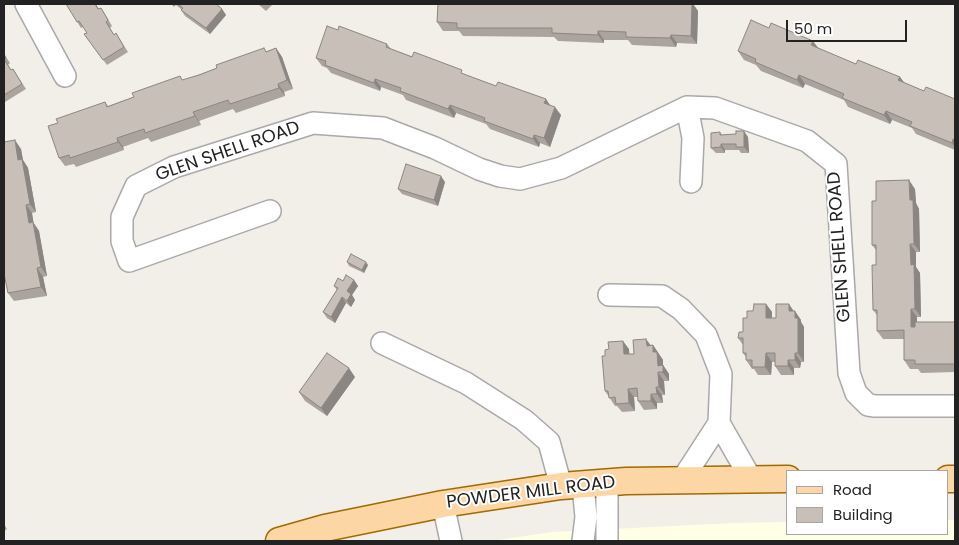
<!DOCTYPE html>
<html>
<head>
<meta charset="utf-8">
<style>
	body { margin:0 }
	#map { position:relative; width:959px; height:545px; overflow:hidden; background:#f2efe9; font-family:Poppins,sans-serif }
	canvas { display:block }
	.frame { position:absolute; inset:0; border:5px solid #222; pointer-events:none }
	.legend { position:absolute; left:786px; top:470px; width:162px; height:65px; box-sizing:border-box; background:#fff; border:1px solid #a7a7a7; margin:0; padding:6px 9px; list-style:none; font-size:15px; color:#222 }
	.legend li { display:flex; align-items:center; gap:10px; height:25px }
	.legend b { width:25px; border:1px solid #a7a7a7 }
	.scale { position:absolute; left:786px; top:20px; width:121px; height:22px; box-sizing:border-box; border:2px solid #222; border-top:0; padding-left:6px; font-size:15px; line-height:18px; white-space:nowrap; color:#222; -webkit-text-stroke:4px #fff; paint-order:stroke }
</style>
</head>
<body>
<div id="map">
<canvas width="959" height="545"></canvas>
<div class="frame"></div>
<ul class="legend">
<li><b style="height:6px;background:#fcd6a4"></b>Road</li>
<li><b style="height:14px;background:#c7bfb8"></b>Building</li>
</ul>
<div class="scale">50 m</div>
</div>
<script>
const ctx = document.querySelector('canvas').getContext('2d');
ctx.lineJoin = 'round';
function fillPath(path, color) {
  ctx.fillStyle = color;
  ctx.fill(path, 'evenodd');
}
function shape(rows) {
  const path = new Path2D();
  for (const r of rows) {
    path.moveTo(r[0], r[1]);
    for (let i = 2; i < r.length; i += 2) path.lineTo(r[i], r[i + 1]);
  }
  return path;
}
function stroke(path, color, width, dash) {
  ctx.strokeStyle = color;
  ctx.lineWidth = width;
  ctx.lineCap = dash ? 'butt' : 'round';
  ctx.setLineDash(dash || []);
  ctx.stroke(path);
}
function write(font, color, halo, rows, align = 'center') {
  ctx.font = font + ' Poppins,sans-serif';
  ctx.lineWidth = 4;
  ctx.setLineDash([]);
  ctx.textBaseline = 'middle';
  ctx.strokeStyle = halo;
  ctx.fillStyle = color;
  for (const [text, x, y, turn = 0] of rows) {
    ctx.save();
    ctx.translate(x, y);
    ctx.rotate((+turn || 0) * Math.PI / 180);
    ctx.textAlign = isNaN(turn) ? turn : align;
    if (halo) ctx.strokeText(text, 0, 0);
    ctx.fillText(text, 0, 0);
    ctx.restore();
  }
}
const education = shape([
	[948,520,955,520,955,541,491,541,552,532,734,523,788,522,788,534,948,534]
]);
const minor = shape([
	[26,4,65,76],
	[687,107,693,138,691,182],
	[270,211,129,261,122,241,122,217,136,186,174,167,313,123,383,128,435,148,479,169,500,176,520,179,561,168,687,107,715,108,807,141,836,164,849,373,856,393,868,405,875,406,955,406],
	[609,295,662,296,681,309,706,335,721,374,719,423,682,480],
	[382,343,466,383,524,420,549,442,561,486],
	[719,423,751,479],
	[607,482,607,541],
	[443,504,451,541],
	[583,541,586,517,583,485]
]);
const major = shape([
	[948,479,955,479],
	[279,541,325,528,443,504,561,486,626,481,788,479]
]);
const wall = shape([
	[66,4,96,4,99,9,101,8,105,14,112,26,110,28,114,35,116,33,128,52,107,65,84,34,87,33,83,27,81,28],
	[171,4,216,4,222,9,226,15,210,34,185,16,181,10,181,9,176,5,174,7],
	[258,4,273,4,266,11],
	[438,4,693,4,698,11,697,44,677,43,676,47,632,45,628,40,604,40,604,43,558,41,554,37,463,36,459,31,443,31,437,22],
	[338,30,387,44,391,49,550,105,561,115,550,147,540,143,539,147,490,129,486,124,456,113,454,118,406,100,403,95,381,87,380,91,331,73,327,68,322,66,316,58],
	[276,48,282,57,293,89,284,92,285,96,236,113,233,109,199,121,201,125,151,142,148,138,123,147,124,150,76,167,74,164,65,166,59,158,58,123,105,102,108,106],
	[817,48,856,64,900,77,904,83,924,91,955,99,955,150,916,134,912,128,892,120,890,124,848,107,844,100,805,84,803,88,761,71,756,65,744,60,738,51],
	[4,54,10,63,8,65,11,70,13,69,26,89,5,102,4,101],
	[720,132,722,135,748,137,749,153,741,153,739,150,725,150,725,153,716,153,711,148],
	[4,142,21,149,23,160,28,168,36,212,32,213,33,222,39,231,47,276,43,277,47,296,14,301,8,293,6,282,4,279],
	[445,182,438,206,402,194,398,189],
	[915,189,916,203,919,209,920,252,916,252,916,267,920,273,921,317,917,317,917,322,955,322,955,372,921,373,918,369,910,369,904,360,904,339,883,339,877,331,877,315,873,310,876,265,876,250,872,245,876,201],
	[347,262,368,265,364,273,349,266],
	[354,280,358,286,352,295,355,300,351,307,346,303,335,323,327,318,323,312,337,290,334,286,343,281],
	[766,304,772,312,772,318,776,318,794,311,801,320,801,322,804,327,804,362,801,362,800,368,794,368,794,375,781,375,775,366,775,362,772,362,771,375,758,375,754,369,752,369,746,360,746,357,743,353,743,345,738,338,743,332,747,318,753,311],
	[651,345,653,345,663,360,663,365,669,374,669,381,664,381,665,395,662,395,663,403,657,403,657,409,644,410,638,401,638,397,634,397,635,411,622,412,617,406,615,406,605,391,605,356,629,349,629,354,634,354],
	[355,377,327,416,305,401,299,392],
	[4,524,7,529,4,531]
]);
const shadedWall = shape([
	[692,4,693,4,698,11,697,44,691,36],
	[222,9,226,15,210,34,206,28],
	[598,31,604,40,604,43,598,35],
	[671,35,677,43,676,47,670,38],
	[813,41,819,49,811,45],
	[276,48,282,57,293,89,287,80],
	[799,75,805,84,803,88,797,80],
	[900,77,906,85,898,80],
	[375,79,381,87,380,91,374,83],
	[278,84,284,92,285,96,279,88],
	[546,99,552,108,544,103],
	[450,105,456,113,454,118,448,109],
	[555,107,561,115,550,147,544,138],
	[886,111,892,120,890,124,884,115],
	[193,112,199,121,201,125,195,116],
	[744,131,748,137,749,153,744,147],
	[534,135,540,143,539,147,533,139],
	[117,138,123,147,124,150,118,142],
	[953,139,955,142,955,148,952,143],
	[15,140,21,149,23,160,28,168,36,212,30,204,18,160],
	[721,144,725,150,725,153,721,147],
	[441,176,445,182,438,206,434,200],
	[909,180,915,189,916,203,919,209,920,252,914,244,910,200],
	[26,205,32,213,35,231,29,223],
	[33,222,39,231,47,276,41,267],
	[910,244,916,252,916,267,920,273,921,317,915,309,911,265],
	[366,262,368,265,364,273,362,270],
	[37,268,43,277,47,296,41,287],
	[354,280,358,286,352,295,355,300,351,307,347,301,347,291],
	[342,297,346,303,335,323,331,317],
	[766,304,772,312,772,327,766,318],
	[789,304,795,313,789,311],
	[911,309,917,317,917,335,911,327],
	[795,311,801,320,801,322,804,327,804,362,798,353,795,318],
	[646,339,652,347,647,346],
	[623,341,629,349,630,363,624,354],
	[653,345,663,360,663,367,663,365,669,374,669,381,658,366,653,352],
	[766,353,772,362,771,375,765,367],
	[795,353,801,362,800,368,795,360],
	[788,360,794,368,794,375,788,366],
	[349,368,355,377,327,416,321,408],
	[658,372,664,381,665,395,659,387],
	[656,387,662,395,663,403,657,394],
	[628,389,634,397,635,411,629,403],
	[651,394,657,403,657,409,651,401]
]);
const building = shape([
	[66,4,95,4,98,9,101,8,108,20,106,22,114,35,116,33,124,47,103,60,84,34,87,33,79,21,77,22,66,4],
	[178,4,216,4,222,9,206,28,181,10,183,8,178,4],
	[438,4,692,4,691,36,671,35,670,38,626,37,626,32,598,31,598,35,552,33,552,28,457,28,457,23,437,22,438,4],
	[751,20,769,28,771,23,813,41,811,45,856,64,858,60,900,77,898,80,924,91,926,87,955,99,955,140,953,139,952,143,910,126,912,122,886,111,884,115,842,98,844,94,799,75,797,80,755,62,756,59,738,51,751,20],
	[327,26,338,30,339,26,387,44,386,47,412,57,414,52,462,70,461,73,496,86,498,82,546,99,544,103,555,107,544,138,534,135,533,139,484,121,485,118,450,105,448,109,400,91,401,88,375,79,374,83,325,65,326,61,316,58,327,26],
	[264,48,266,52,276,48,287,80,278,84,279,88,230,104,228,100,193,112,195,116,145,133,144,129,117,138,118,142,70,158,69,155,59,158,48,126,58,123,56,119,105,102,107,107,123,101,134,97,132,93,180,76,182,80,199,75,217,68,216,65,264,48],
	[4,54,6,58,4,59,11,70,13,69,22,84,4,95,4,54],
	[736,131,744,131,744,147,736,147,736,144,721,144,721,147,711,148,711,133,720,132,720,135,736,134,736,131],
	[15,140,18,160,22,159,30,204,26,205,29,223,33,222,41,267,37,268,41,287,8,293,4,274,4,142,15,140],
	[406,164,441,176,434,200,398,189,406,164],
	[909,180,910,200,913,200,914,244,910,244,911,265,914,264,915,309,911,309,911,327,915,327,915,322,955,322,955,364,915,364,915,360,904,360,904,330,877,331,877,310,873,310,872,265,876,265,876,245,872,245,872,201,876,201,876,181,909,180],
	[351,254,366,262,362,270,347,262,351,254],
	[346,275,354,280,347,291,351,294,347,301,342,297,331,317,323,312,338,288,334,286,338,278,343,281,346,275],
	[754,304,766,304,766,318,776,318,776,304,789,304,789,311,795,311,795,318,798,318,798,353,795,353,795,360,788,360,788,366,775,366,775,353,766,353,765,367,752,367,752,360,746,360,746,353,743,353,743,338,738,338,739,332,743,332,743,318,747,318,747,311,753,311,754,304],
	[646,339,647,346,653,345,653,352,657,352,658,366,663,365,663,372,658,372,659,387,656,387,657,394,651,394,651,401,638,401,637,388,628,389,629,403,616,404,615,397,609,398,608,391,605,391,602,356,605,356,605,350,609,349,608,342,623,341,624,354,634,354,633,340,646,339],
	[327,353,349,368,321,408,299,392,327,353]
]);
const streetNames = [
	["GLEN SHELL ROAD",228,152,-19],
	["GLEN SHELL ROAD",840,247,-94],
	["POWDER MILL ROAD",531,493,-7]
];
fillPath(education, '#ffffe5');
stroke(minor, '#a9a9a9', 24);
stroke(major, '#a06b00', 29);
stroke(minor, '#fff', 21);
stroke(major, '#fcd6a4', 26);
fillPath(wall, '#aba49e');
fillPath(shadedWall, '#8b8681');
fillPath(building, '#c7bfb8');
stroke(building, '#8b8681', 1);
write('18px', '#222', '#fff', streetNames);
</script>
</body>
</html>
